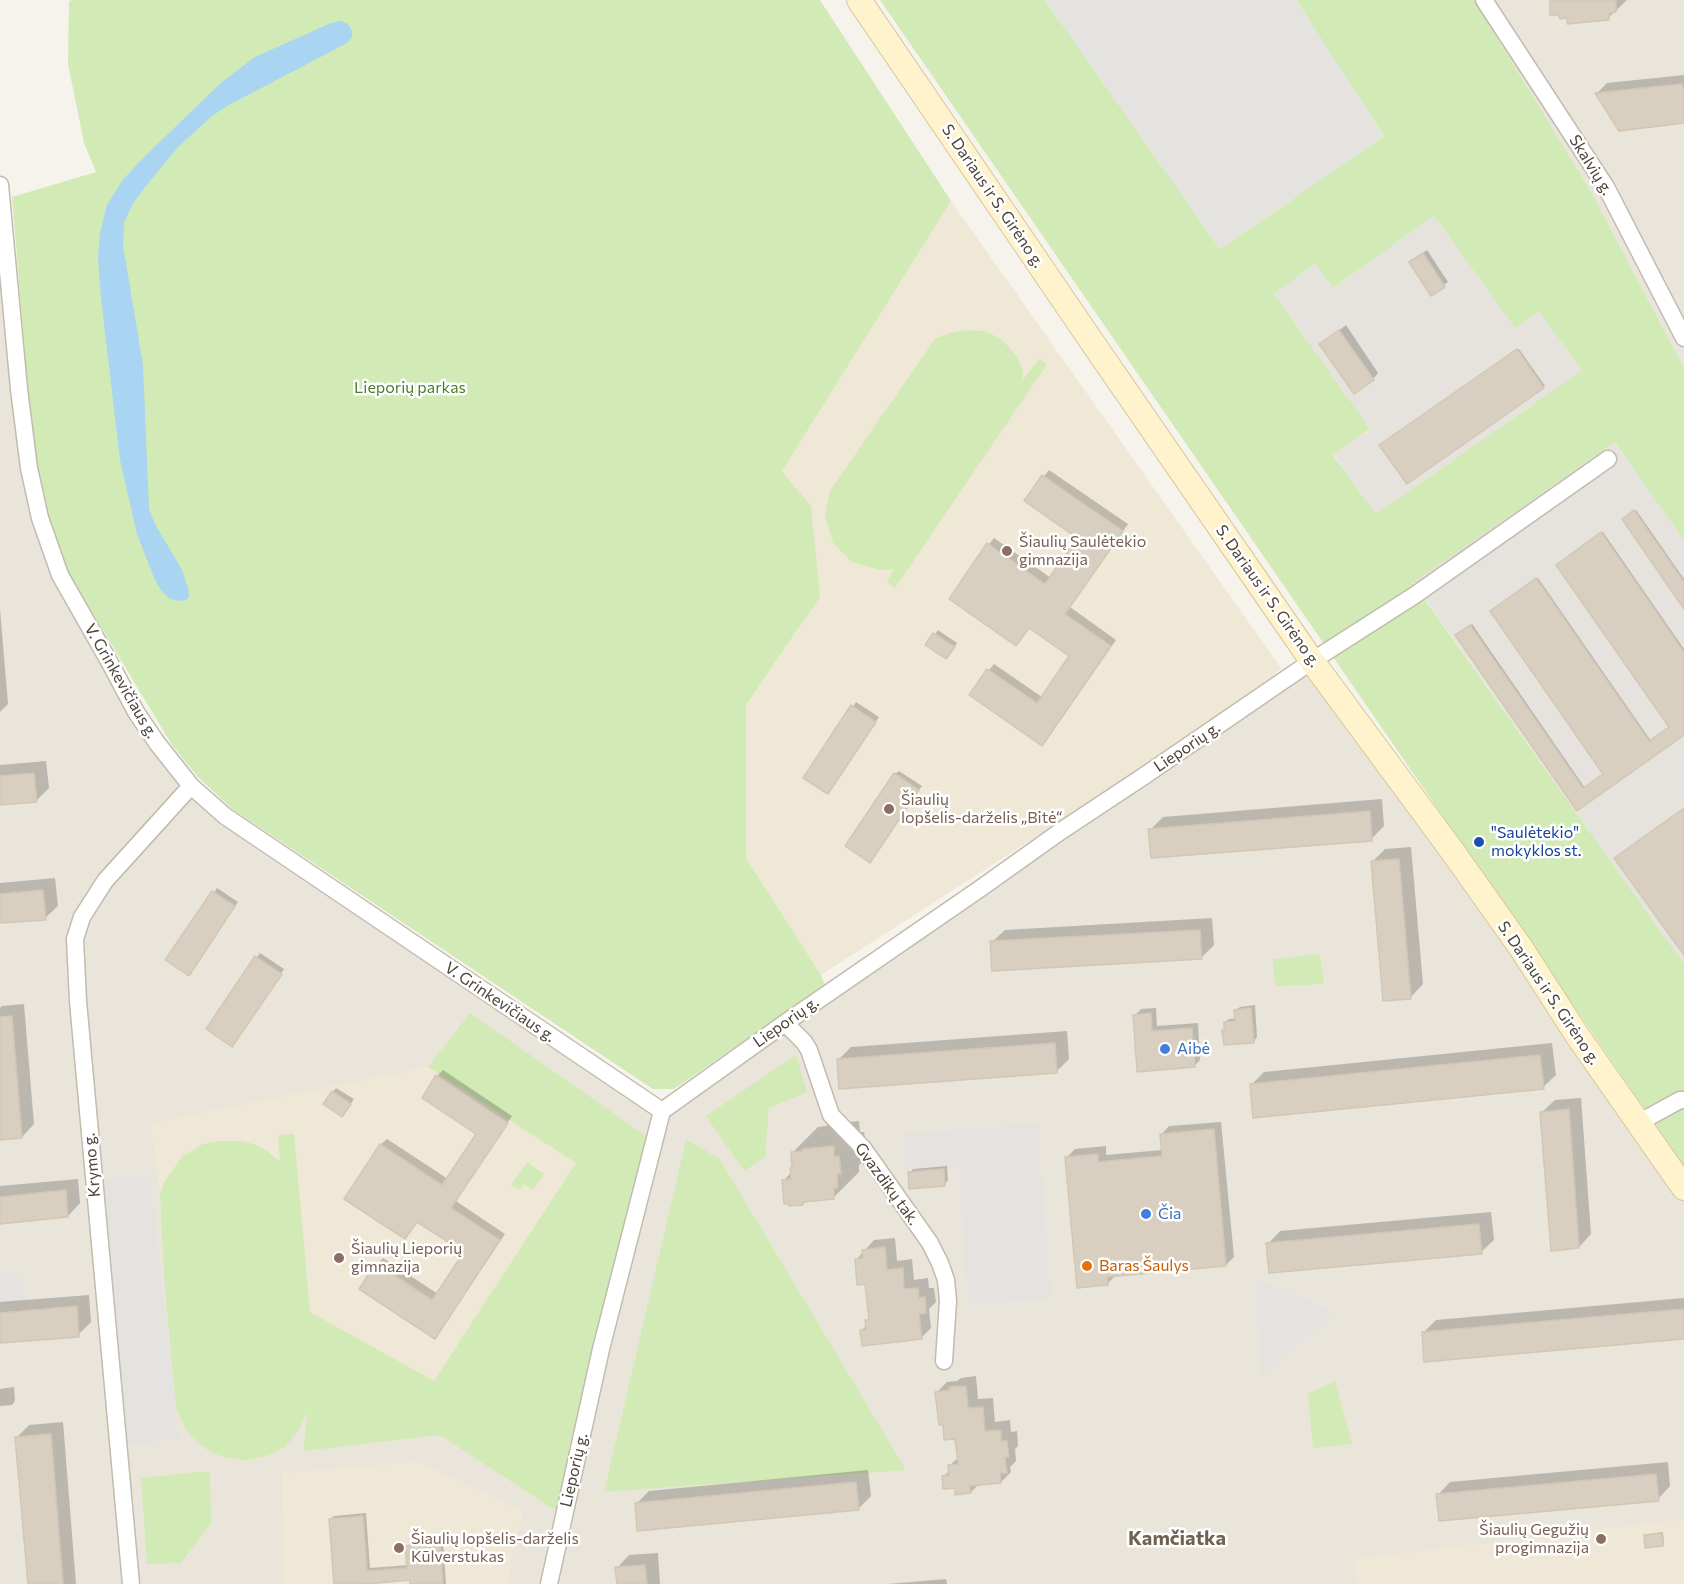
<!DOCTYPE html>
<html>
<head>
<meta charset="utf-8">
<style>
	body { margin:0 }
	canvas { display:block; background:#f6f3ec }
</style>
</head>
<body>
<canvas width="1684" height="1584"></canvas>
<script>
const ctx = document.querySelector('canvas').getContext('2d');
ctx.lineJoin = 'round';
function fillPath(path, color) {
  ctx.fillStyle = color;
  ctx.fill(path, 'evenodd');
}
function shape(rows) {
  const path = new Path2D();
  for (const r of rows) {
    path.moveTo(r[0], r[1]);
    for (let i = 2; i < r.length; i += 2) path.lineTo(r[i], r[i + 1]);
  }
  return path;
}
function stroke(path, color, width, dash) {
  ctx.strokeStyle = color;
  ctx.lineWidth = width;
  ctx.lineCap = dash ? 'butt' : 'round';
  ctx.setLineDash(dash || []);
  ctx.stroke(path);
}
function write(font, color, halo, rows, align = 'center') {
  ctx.font = font + ' Commissioner,sans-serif';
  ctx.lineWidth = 5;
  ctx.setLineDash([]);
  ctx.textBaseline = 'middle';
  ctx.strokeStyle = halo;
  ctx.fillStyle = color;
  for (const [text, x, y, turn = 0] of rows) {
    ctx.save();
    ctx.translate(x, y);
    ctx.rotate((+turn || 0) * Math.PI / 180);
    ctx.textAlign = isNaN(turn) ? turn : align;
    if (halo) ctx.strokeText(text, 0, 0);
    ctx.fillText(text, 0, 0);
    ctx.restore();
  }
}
const residential = shape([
	[1474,0,1684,0,1684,368,1593,195],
	[0,185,19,389,64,583,191,786,662,1111,1312,661,1684,1188,1684,1584,0,1584]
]);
const industrial = shape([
	[1434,216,1515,328,1539,312,1582,370,1376,514,1333,454,1370,430,1274,294,1315,264,1333,288],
	[1615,442,1684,541,1684,964,1413,582]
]);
const education = shape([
	[951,201,1281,668,1273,676,1152,762,821,975,746,858,746,705,798,630,811,506,782,471],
	[428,1067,577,1163,434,1382,310,1312,298,1431,285,1447,270,1455,244,1461,224,1457,210,1452,193,1438,185,1428,176,1408,164,1278,160,1195,150,1123],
	[419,1462,523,1511,507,1584,284,1584,282,1473],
	[1684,1519,1684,1584,1358,1584,1354,1559]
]);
const green = shape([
	[71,0,820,0,951,201,782,471,811,506,820,597,746,705,746,858,821,975,825,985,674,1089,653,1089,232,809,197,776,172,745,63,564,46,516,33,451,12,197,96,172,84,143,68,64,69,2],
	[880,0,1045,0,1220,249,1384,136,1296,0,1474,0,1593,195,1684,368,1684,541,1615,442,1413,583,1684,964,1684,1166],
	[1434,216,1515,328,1539,312,1582,370,1376,514,1333,455,1370,429,1274,294,1315,264,1333,288],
	[967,330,984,331,1000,338,1016,355,1023,371,1023,380,1039,359,1047,364,895,588,887,582,894,569,879,570,852,562,833,543,825,516,830,491,935,339,950,333],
	[1320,954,1324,984,1275,986,1273,959],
	[470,1013,646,1136,556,1511,440,1435,303,1451,308,1411,298,1431,285,1447,270,1455,244,1461,224,1457,210,1452,193,1438,185,1428,176,1408,164,1278,160,1195,164,1182,182,1157,203,1144,219,1141,242,1141,256,1145,266,1150,280,1162,278,1135,294,1134,310,1312,434,1381,576,1163,428,1067],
	[796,1055,807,1092,769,1108,765,1157,744,1171,706,1116],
	[686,1140,719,1158,906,1470,604,1492],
	[527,1162,544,1174,533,1190,524,1184,520,1190,511,1185],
	[1335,1381,1352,1444,1313,1448,1308,1394],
	[210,1471,211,1523,181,1563,147,1564,141,1478]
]);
const parking = shape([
	[1045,0,1296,0,1384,136,1220,249],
	[1038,1123,1051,1298,968,1305,958,1167,906,1170,903,1134],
	[150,1173,179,1440,126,1445,104,1179],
	[24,1271,26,1302,0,1305,0,1274],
	[1254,1277,1337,1313,1262,1376]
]);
const water = shape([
	[341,21,348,24,352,31,352,37,347,43,227,106,212,116,178,147,150,181,133,203,124,223,123,245,143,365,149,509,155,524,182,570,188,588,189,596,186,600,181,601,170,599,161,590,155,580,137,534,120,460,101,298,98,258,100,233,107,205,122,181,141,160,223,81,255,57,331,23]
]);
const shadow = shape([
	[1547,0,1627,0,1608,18,1568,16,1559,14,1552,0],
	[1684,75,1684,121,1620,129,1597,93,1607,83],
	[1427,250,1448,282,1431,294,1414,259],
	[1346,325,1378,373,1373,379,1321,344],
	[1519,349,1545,386,1543,387,1383,444],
	[1049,470,1128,524,1070,607,1116,640,1048,738,1042,744,971,695,989,670,994,664,1042,697,1071,655,1030,627,1016,644,989,544,994,538,1051,578,1079,537,1026,500],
	[1636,510,1684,579,1684,606,1625,518],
	[1603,532,1684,649,1684,734,1577,808,1458,634,1472,624,1585,788,1604,774,1492,612,1538,578,1651,741,1670,727,1558,565],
	[0,609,8,704,0,712],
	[938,630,957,643,950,654,927,645],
	[856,702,879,717,828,792,805,777],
	[46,761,49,788,36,801,0,804,0,765],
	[899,771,922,786,870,861,895,774],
	[1382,799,1384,826,1371,839,1150,830,1163,817],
	[1411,847,1423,984,1411,997,1372,862,1385,849],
	[55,878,58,906,45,918,0,922,0,883],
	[217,888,238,902,192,971,168,960],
	[1212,918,1214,945,1201,958,992,942,1005,930],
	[260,953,284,969,236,1041,208,1029],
	[24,1004,34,1124,22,1137,0,1139,0,1008,2,1006],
	[1255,1005,1257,1037,1254,1041,1225,1022,1229,1019,1237,1018,1236,1010,1240,1007],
	[1156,1008,1157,1026,1198,1023,1200,1060,1194,1066,1139,1070,1135,1015,1141,1009],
	[1067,1031,1069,1059,1056,1072,839,1059,851,1047],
	[1552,1043,1556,1075,1543,1087,1251,1085,1264,1072],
	[443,1070,512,1116,456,1201,505,1234,440,1331,435,1337,361,1288,377,1264,383,1258,438,1294,466,1252,418,1221,405,1237,346,1198,381,1144,387,1139,448,1179,478,1133,437,1076],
	[336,1088,354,1099,346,1111,333,1092],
	[1581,1098,1591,1234,1579,1247,1542,1112,1555,1100],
	[859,1121,860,1132,864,1132,866,1147,863,1161,859,1165,859,1172,834,1197,807,1200,803,1204,783,1181,792,1172,794,1166,793,1152,818,1127,826,1126,829,1124],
	[1221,1122,1234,1257,1226,1265,1116,1275,1107,1284,1067,1157,1075,1149,1106,1146,1106,1155,1162,1150,1161,1135,1169,1126],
	[947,1166,948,1180,945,1184,910,1173,913,1169],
	[78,1179,80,1203,68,1216,0,1222,0,1186],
	[1491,1212,1494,1240,1481,1252,1268,1244,1280,1231],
	[895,1238,897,1261,912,1259,914,1280,928,1278,929,1288,934,1288,936,1302,929,1309,931,1328,921,1338,862,1330,867,1325,866,1321,870,1317,867,1283,856,1260,874,1240],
	[89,1295,91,1322,78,1335,0,1342,0,1302],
	[1684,1298,1684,1338,1423,1333,1436,1320],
	[976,1376,978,1399,993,1398,995,1422,1010,1420,1011,1432,1017,1431,1018,1446,1015,1449,1016,1461,1010,1467,1011,1472,1001,1482,979,1484,971,1492,956,1487,944,1476,950,1470,950,1465,959,1457,957,1437,937,1392,947,1382,957,1381,961,1378],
	[14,1387,15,1401,12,1405,0,1406,0,1389],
	[63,1422,76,1584,29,1584,17,1437,29,1425],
	[1668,1462,1670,1486,1658,1499,1438,1495,1450,1482],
	[868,1470,871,1496,858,1509,636,1504,649,1491],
	[366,1513,370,1568,408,1565,407,1547,410,1543,443,1540,446,1584,412,1584,411,1578,370,1582,370,1584,335,1584,330,1519,334,1516],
	[1663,1532,1664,1543,1663,1544,1645,1535],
	[658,1553,660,1584,618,1584,617,1568,629,1555],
	[946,1579,947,1584,888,1584]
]);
const building = shape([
	[1550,0,1616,0,1616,12,1609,13,1609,20,1567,24,1567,18,1560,19,1558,15,1550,15,1550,0],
	[1682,84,1684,93,1684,123,1619,131,1595,93,1682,84],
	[1423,253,1445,287,1431,296,1409,262,1423,253],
	[1339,330,1374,380,1354,394,1319,344,1339,330],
	[1517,349,1544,388,1407,484,1379,445,1517,349],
	[1042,475,1123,531,1065,614,1111,646,1042,746,969,695,987,669,1037,703,1069,656,1029,628,1016,646,949,599,987,543,1045,584,1077,538,1024,501,1042,475],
	[1634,510,1684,582,1684,609,1622,519,1634,510],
	[1601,532,1684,652,1684,735,1577,811,1455,635,1470,625,1583,788,1603,774,1490,611,1536,578,1649,741,1669,727,1556,565,1601,532],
	[933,633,955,647,946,659,925,645,933,633],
	[851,705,876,722,828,794,803,778,851,705],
	[34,773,37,802,0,805,0,776,34,773],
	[894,773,919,790,870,863,845,846,894,773],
	[1684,808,1684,955,1614,858,1684,808],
	[1370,811,1372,841,1151,858,1148,829,1370,811],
	[1399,859,1411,999,1383,1001,1371,861,1399,859],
	[43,890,46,920,0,923,0,894,43,890],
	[212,891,235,906,189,976,165,960,212,891],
	[1200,930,1202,959,992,971,990,941,1200,930],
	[255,956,282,974,232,1047,206,1029,255,956],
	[1251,1008,1254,1043,1224,1045,1222,1030,1224,1030,1224,1022,1235,1021,1234,1010,1251,1008],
	[1151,1013,1152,1031,1192,1028,1195,1067,1137,1072,1133,1015,1151,1013],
	[12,1016,22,1138,0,1140,0,1017,12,1016],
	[1055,1043,1057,1073,839,1089,837,1059,1055,1043],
	[1540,1055,1544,1089,1253,1118,1250,1084,1540,1055],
	[436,1075,508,1123,451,1208,500,1240,435,1339,359,1289,376,1263,432,1300,464,1252,417,1222,405,1239,344,1199,380,1144,442,1185,476,1134,422,1098,436,1075],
	[332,1091,351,1104,342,1117,323,1104,332,1091],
	[1569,1109,1579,1248,1551,1251,1540,1112,1569,1109],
	[1214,1129,1226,1266,1107,1277,1108,1285,1077,1288,1065,1157,1098,1154,1098,1162,1162,1156,1160,1134,1214,1129],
	[834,1146,834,1157,839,1156,841,1174,837,1174,838,1188,834,1188,834,1199,803,1202,803,1205,789,1206,788,1204,784,1204,782,1180,791,1179,790,1168,792,1168,791,1152,802,1151,802,1149,834,1146],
	[944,1169,945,1186,909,1189,908,1172,944,1169],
	[66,1190,68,1217,0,1224,0,1197,66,1190],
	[1479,1224,1482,1254,1269,1273,1266,1243,1479,1224],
	[885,1247,887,1270,903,1268,904,1289,918,1288,919,1298,925,1297,926,1313,919,1314,922,1339,862,1346,860,1330,866,1329,865,1320,869,1320,865,1284,857,1285,855,1259,863,1258,862,1250,885,1247],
	[77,1306,79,1337,0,1343,0,1313,77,1306],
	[1684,1309,1684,1339,1424,1362,1422,1332,1684,1309],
	[966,1386,968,1408,983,1407,985,1431,1001,1430,1001,1441,1007,1441,1009,1457,1005,1457,1007,1473,1000,1473,1001,1483,970,1486,971,1493,955,1495,955,1488,943,1489,942,1476,949,1475,948,1465,958,1464,955,1439,944,1440,943,1425,939,1425,935,1392,950,1390,949,1387,966,1386],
	[51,1434,63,1584,28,1584,15,1437,51,1434],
	[1656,1474,1659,1501,1439,1521,1436,1494,1656,1474],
	[856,1482,859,1510,637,1531,635,1503,856,1482],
	[363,1516,367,1571,407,1568,405,1546,440,1543,443,1584,410,1584,410,1580,367,1584,334,1584,329,1519,363,1516],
	[1662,1533,1663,1546,1645,1548,1644,1535,1662,1533],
	[645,1565,647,1584,617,1584,615,1567,645,1565]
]);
const street = shape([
	[1484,0,1606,187,1684,338],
	[0,185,19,389,29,468,40,518,60,575,110,663,136,712,157,743,191,786,225,816,662,1111],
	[785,1023,804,1042,809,1050,831,1115,863,1148,930,1243,940,1263,946,1280,948,1301,944,1361],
	[1638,1123,1680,1100,1684,1100],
	[131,1584,78,1001,75,939,82,917,105,881,191,786],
	[549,1584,601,1349,662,1111,785,1023,981,888,1061,831,1144,776,1312,661,1415,595,1608,459]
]);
const secondary = shape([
	[859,0,1090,339,1312,661,1453,852,1521,948,1577,1035,1684,1188]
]);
const markers = [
	[1007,551,6,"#8d6e63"],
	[889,809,6,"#8d6e63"],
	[1479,842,6,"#1a4fb4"],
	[1165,1049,6,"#3f7fe0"],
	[1146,1214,6,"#3f7fe0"],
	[339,1258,6,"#8d6e63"],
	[1087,1266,6,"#e8710a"],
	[1601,1539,6,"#8d6e63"],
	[399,1548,6,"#8d6e63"]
];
const streetNames = [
	["Skalvių g.",1591,165,58],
	["S. Dariaus ir S. Girėno g.",993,196,56],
	["S. Dariaus ir S. Girėno g.",1268,596,55],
	["V. Grinkevičiaus g.",121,681,60],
	["Lieporių g.",1187,747,-34],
	["S. Dariaus ir S. Girėno g.",1549,993,56],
	["V. Grinkevičiaus g.",500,1002,34],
	["Lieporių g.",786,1022,-35],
	["Krymo g.",92,1165,-95],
	["Gvazdikų tak.",887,1184,54],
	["Lieporių g.",574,1470,-77]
];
const parkNames = [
	["Lieporių parkas",410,388]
];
const educationNames = [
	["Šiaulių Saulėtekio",1019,542],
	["gimnazija",1019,560],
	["Šiaulių",901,800],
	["lopšelis-darželis „Bitė“",901,818],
	["Šiaulių Lieporių",351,1249],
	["gimnazija",351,1267],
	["Šiaulių Gegužių",1589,1530,"right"],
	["progimnazija",1589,1548,"right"],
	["Šiaulių lopšelis-darželis",411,1539],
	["Kūlverstukas",411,1557]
];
const transitNames = [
	["\"Saulėtekio\"",1491,833],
	["mokyklos st.",1491,851]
];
const shopNames = [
	["Aibė",1177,1049],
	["Čia",1158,1214]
];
const foodNames = [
	["Baras Šaulys",1099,1266]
];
const quarterNames = [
	["Kamčiatka",1177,1538]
];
fillPath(residential, '#eae5da');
fillPath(industrial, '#e6e2dd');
fillPath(education, '#efe8d6');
fillPath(green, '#d2eab5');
fillPath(parking, '#e5e3e0');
fillPath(water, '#a9d4f2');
fillPath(shadow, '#0003');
fillPath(building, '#d8cfc1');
stroke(building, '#d3c7b4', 1.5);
stroke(street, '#c2bbae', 19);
stroke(secondary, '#d6c79b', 26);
stroke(street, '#fff', 16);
stroke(secondary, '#fff3cd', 24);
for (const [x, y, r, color] of markers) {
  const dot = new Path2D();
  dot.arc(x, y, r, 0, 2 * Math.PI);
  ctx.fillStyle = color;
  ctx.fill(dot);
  stroke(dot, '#fff', 2);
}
write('16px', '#4b4439', '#fff', streetNames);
write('16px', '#4a7f2a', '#fff', parkNames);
write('16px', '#785e54', '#fff', educationNames, 'left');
write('16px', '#164399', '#fff', transitNames, 'left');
write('16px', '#366cbe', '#fff', shopNames, 'left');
write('16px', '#c56008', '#fff', foodNames, 'left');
write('bold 20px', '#6e6250', '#fff', quarterNames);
</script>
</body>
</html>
